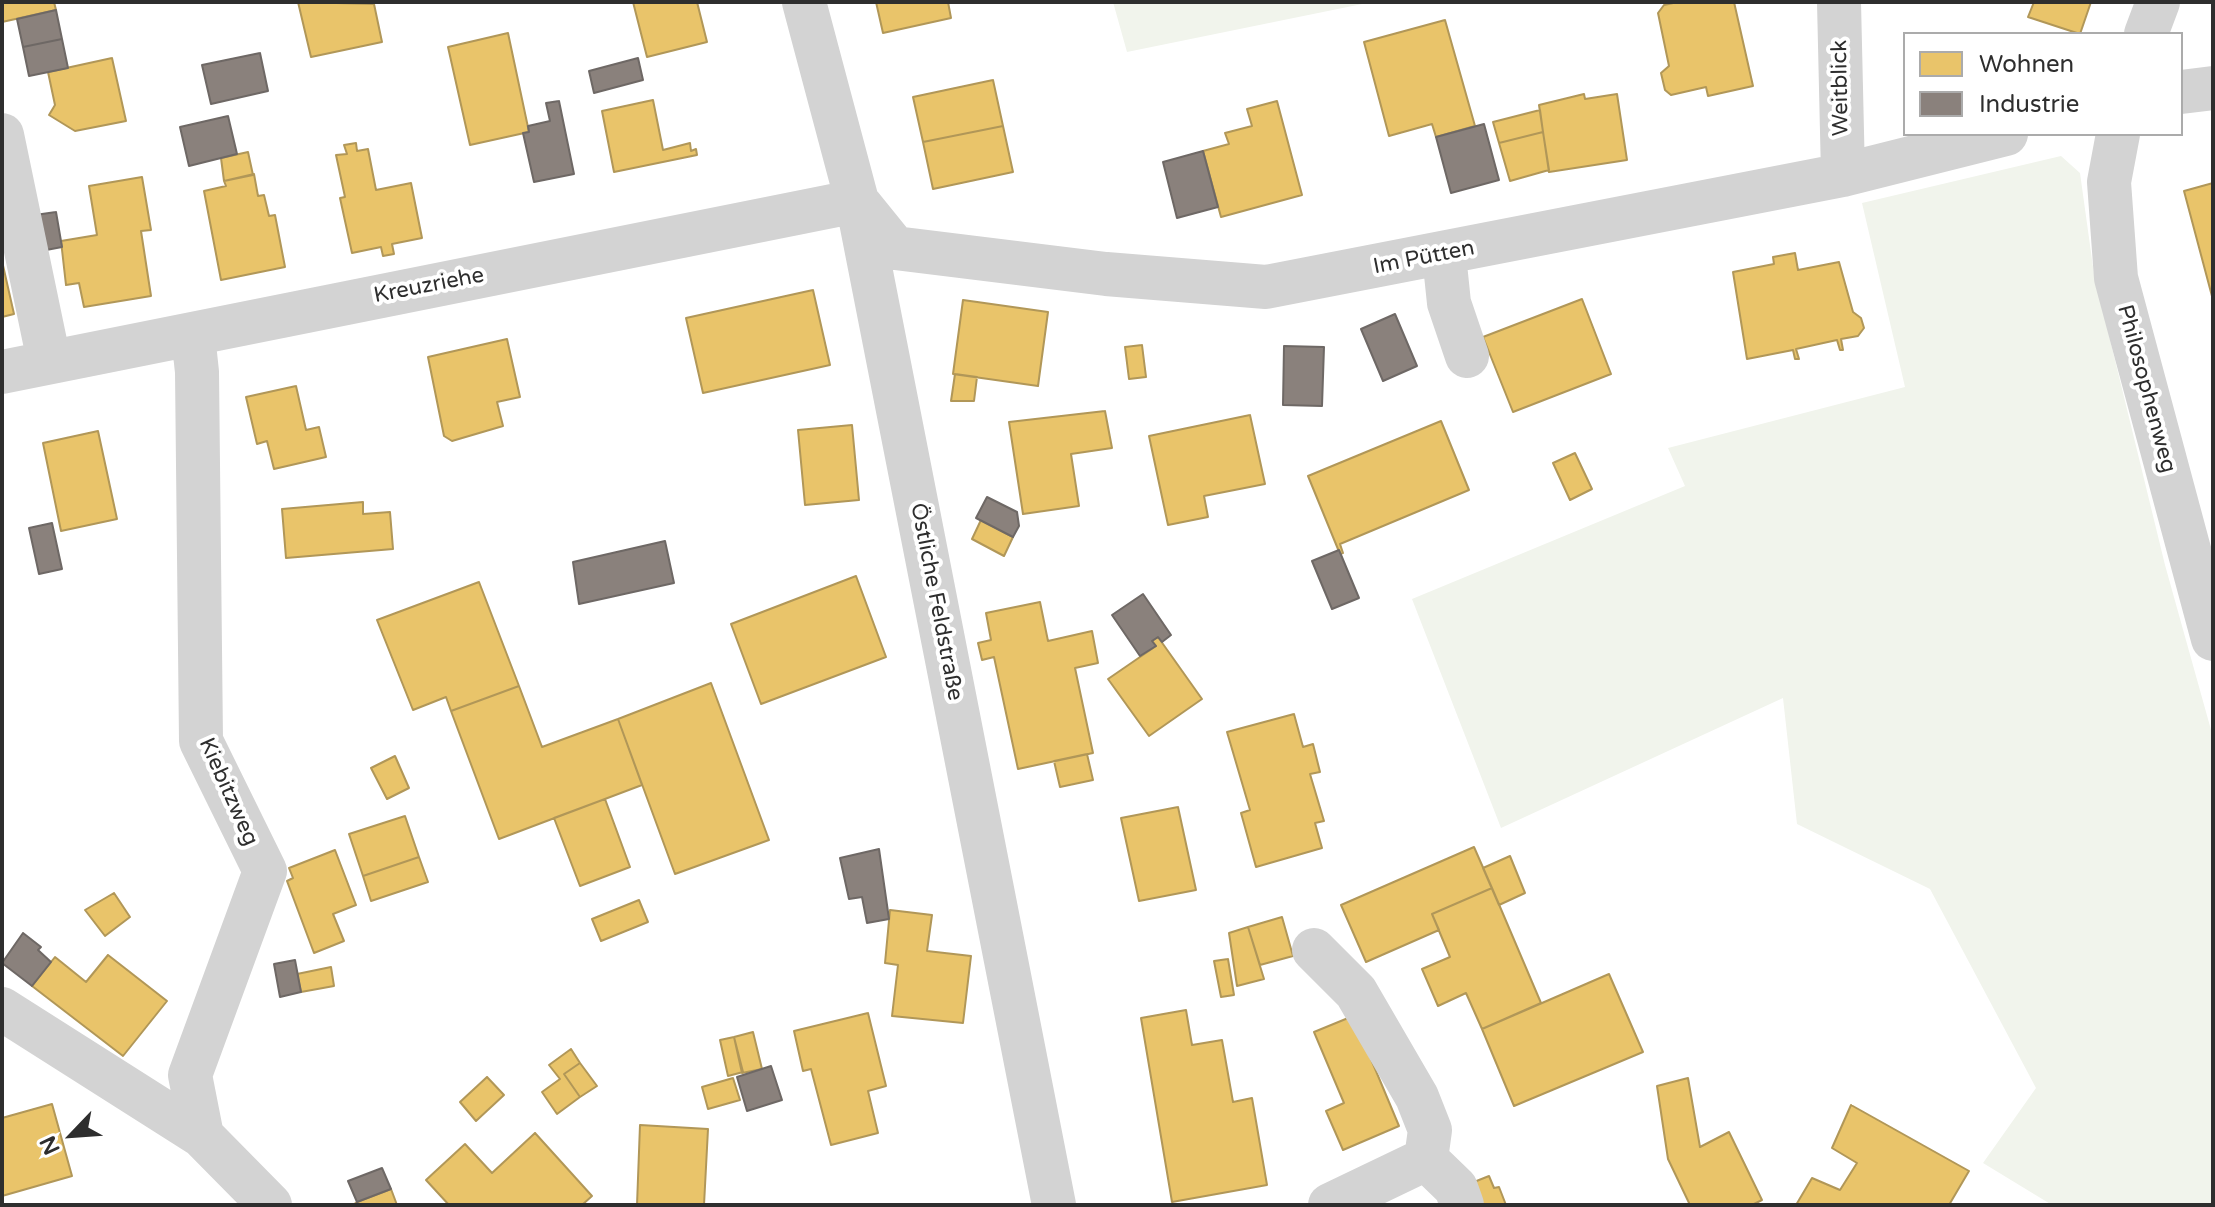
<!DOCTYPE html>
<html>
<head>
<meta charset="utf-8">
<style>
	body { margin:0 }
	#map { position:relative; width:2215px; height:1207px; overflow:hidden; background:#fff; font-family:"Varela Round",sans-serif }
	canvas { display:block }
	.frame { position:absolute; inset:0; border:4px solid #2e2e2e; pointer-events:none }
	.legend { position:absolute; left:1903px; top:32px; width:280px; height:104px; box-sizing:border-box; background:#fff; border:2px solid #ababab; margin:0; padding:10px 14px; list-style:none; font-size:24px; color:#2e2e2e }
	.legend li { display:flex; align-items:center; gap:16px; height:40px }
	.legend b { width:40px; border:2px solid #ababab }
	.north { position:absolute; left:32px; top:1095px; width:80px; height:80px; -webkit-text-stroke:6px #fff; paint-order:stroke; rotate:245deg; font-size:22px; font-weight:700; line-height:32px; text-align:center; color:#2e2e2e }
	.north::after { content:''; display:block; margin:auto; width:28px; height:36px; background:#2e2e2e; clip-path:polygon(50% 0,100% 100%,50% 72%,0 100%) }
</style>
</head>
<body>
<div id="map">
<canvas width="2215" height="1207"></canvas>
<div class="frame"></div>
<ul class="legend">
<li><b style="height:22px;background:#e9c46a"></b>Wohnen</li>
<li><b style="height:22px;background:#8a817c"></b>Industrie</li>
</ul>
<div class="north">N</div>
</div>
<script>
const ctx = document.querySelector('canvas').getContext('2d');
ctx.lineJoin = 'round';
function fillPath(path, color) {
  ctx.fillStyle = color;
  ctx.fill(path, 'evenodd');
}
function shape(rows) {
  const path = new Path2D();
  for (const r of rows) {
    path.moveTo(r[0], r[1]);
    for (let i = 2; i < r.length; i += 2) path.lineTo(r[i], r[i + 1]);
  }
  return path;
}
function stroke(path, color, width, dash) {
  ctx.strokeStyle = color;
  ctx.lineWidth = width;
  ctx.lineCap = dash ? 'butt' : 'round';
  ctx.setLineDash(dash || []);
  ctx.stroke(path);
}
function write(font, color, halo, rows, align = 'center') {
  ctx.font = font + ' "Varela Round",sans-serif';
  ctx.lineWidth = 8;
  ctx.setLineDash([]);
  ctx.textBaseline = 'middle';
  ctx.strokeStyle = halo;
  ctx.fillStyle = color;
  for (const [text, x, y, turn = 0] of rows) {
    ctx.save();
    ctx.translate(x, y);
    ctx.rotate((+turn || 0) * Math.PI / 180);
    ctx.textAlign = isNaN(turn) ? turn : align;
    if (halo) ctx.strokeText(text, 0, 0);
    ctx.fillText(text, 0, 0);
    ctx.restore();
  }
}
const green = shape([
	[1113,2,1372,2,1127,52],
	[2061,156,2080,173,2094,274,2165,565,2213,737,2213,1205,2052,1205,1983,1163,2036,1088,1930,889,1797,824,1783,698,1501,828,1412,599,1685,486,1668,448,1905,387,1862,203]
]);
const homes = shape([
	[2,2,54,2,56,10,2,22,2,2],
	[298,2,374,4,382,42,311,57,298,2],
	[633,2,697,2,707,42,647,57,633,2],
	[876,2,948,2,951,18,883,33,876,2],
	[1678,2,1734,2,1753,86,1708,96,1706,87,1671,95,1665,90,1661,73,1669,66,1658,13,1664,5,1678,2],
	[2034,2,2091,2,2080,34,2028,17,2034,2],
	[1445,20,1475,126,1436,137,1432,124,1389,136,1364,42,1445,20],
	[508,33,529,132,470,145,448,47,508,33],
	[112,58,126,121,75,131,49,115,55,105,48,72,112,58],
	[993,80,1003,126,923,142,913,97,993,80],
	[1584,94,1585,99,1617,94,1627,160,1549,172,1539,105,1584,94],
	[653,100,663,150,690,143,691,151,696,149,697,155,614,172,602,111,653,100],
	[1277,101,1302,195,1221,217,1203,151,1229,144,1225,133,1252,126,1247,109,1277,101],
	[1540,110,1543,132,1499,143,1493,122,1540,110],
	[1003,126,1013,172,933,189,923,142,1003,126],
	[1543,132,1549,170,1510,181,1499,143,1543,132],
	[356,143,357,151,368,149,376,190,411,183,422,238,392,244,394,254,383,256,381,247,352,253,340,198,345,197,336,155,347,154,344,145,356,143],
	[248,152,253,175,224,181,221,158,248,152],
	[254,174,258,196,264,195,269,216,275,215,285,267,221,280,204,191,226,186,224,181,254,174],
	[142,177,151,230,141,231,151,296,84,307,79,283,66,285,61,241,97,235,89,186,142,177],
	[2213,183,2213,300,2184,191,2213,183],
	[1795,253,1798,270,1839,262,1853,312,1861,318,1864,328,1858,336,1841,339,1843,350,1840,350,1837,340,1796,349,1799,359,1795,359,1793,350,1747,359,1733,272,1774,264,1773,257,1795,253],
	[2,261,14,314,2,317,2,261],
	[813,290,830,365,703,393,686,318,813,290],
	[1582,299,1611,374,1513,412,1483,337,1582,299],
	[963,300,1048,312,1038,386,953,374,963,300],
	[507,339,520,397,497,402,503,426,452,441,444,436,428,357,507,339],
	[1142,345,1146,377,1129,379,1125,347,1142,345],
	[955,374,977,377,974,401,951,401,955,374],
	[296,386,306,430,319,427,326,457,274,469,267,441,257,444,246,397,296,386],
	[1105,411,1112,448,1071,454,1079,506,1023,514,1009,422,1105,411],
	[1250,415,1265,484,1204,496,1208,517,1168,525,1149,436,1250,415],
	[1441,421,1469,490,1340,544,1343,553,1340,554,1308,476,1441,421],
	[852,425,859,500,805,505,798,430,852,425],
	[98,431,117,519,61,531,43,443,98,431],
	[1575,453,1592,489,1570,500,1553,463,1575,453],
	[363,502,363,514,390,512,393,549,286,558,282,509,363,502],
	[981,520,1013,537,1004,556,972,539,981,520],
	[856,576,886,657,761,704,731,624,856,576],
	[479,582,519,686,451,711,446,697,413,710,377,620,479,582],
	[1040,602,1048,641,1092,631,1098,663,1075,668,1093,753,1018,769,994,657,982,660,978,643,991,640,986,613,1040,602],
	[1158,637,1202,699,1149,736,1108,679,1156,646,1152,641,1158,637],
	[711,683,769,840,675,874,618,719,711,683],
	[519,686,542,747,618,719,642,785,499,839,451,711,519,686],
	[1294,714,1303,747,1313,744,1320,772,1310,774,1324,821,1315,823,1322,848,1256,867,1241,813,1250,810,1227,732,1294,714],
	[1087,754,1093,780,1060,787,1054,761,1087,754],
	[395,756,409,788,387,799,371,768,395,756],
	[605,799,630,867,580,886,554,818,605,799],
	[1178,807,1196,890,1139,901,1121,818,1178,807],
	[405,816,419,857,363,876,349,834,405,816],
	[1474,847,1492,888,1432,914,1439,930,1366,962,1341,905,1474,847],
	[335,850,356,905,333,914,344,941,314,953,287,881,293,878,289,868,335,850],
	[1510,856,1525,893,1499,905,1483,868,1510,856],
	[419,857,428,882,371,901,363,876,419,857],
	[1492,888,1541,1003,1482,1029,1466,993,1438,1006,1422,969,1450,957,1432,914,1492,888],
	[114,893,130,917,105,936,85,910,114,893],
	[639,900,648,922,601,941,592,919,639,900],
	[890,910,932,915,927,951,971,956,963,1023,892,1016,898,965,885,963,890,910],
	[1282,917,1293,956,1260,965,1248,927,1282,917],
	[1248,927,1264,979,1237,986,1229,933,1248,927],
	[108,955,167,1001,123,1056,32,986,55,957,86,982,108,955],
	[1228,959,1234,995,1221,997,1214,961,1228,959],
	[331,967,334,986,301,992,297,974,331,967],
	[1609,974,1643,1052,1514,1106,1482,1029,1609,974],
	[1186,1010,1192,1045,1222,1040,1233,1102,1252,1098,1267,1185,1172,1202,1141,1018,1186,1010],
	[868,1013,886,1086,868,1091,878,1133,831,1145,811,1069,803,1071,794,1031,868,1013],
	[1353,1016,1399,1126,1343,1150,1326,1111,1344,1103,1314,1032,1353,1016],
	[753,1032,762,1069,742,1073,734,1037,753,1032],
	[734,1037,743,1072,728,1076,720,1040,734,1037],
	[571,1049,580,1063,564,1074,580,1097,557,1114,542,1092,560,1079,549,1065,571,1049],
	[580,1063,597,1086,580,1097,564,1074,580,1063],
	[487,1077,504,1095,476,1121,460,1102,487,1077],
	[733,1078,740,1100,708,1109,702,1087,733,1078],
	[1688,1078,1700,1147,1729,1132,1762,1200,1752,1205,1690,1205,1668,1159,1657,1086,1688,1078],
	[52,1104,72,1176,2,1196,2,1118,52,1104],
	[1851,1105,1969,1171,1949,1205,1796,1205,1812,1178,1840,1190,1857,1163,1832,1148,1851,1105],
	[640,1125,708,1129,704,1205,637,1205,640,1125],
	[535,1133,592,1196,582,1205,449,1205,426,1180,465,1144,492,1173,535,1133],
	[1489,1176,1494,1188,1499,1187,1506,1205,1478,1205,1474,1182,1489,1176],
	[391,1189,397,1205,353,1205,357,1202,391,1189]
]);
const industry = shape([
	[56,10,62,39,23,47,17,19,56,10],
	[62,39,68,68,29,76,23,47,62,39],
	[260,53,268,91,211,104,202,65,260,53],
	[638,58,643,80,594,93,589,71,638,58],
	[559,101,574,174,534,182,523,133,529,132,528,126,550,121,546,103,559,101],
	[228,116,237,154,189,166,180,127,228,116],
	[1484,124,1499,180,1451,193,1436,137,1484,124],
	[1203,151,1218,207,1177,218,1163,162,1203,151],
	[56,212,62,247,41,251,35,215,56,212],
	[1395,314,1417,366,1383,381,1361,329,1395,314],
	[1284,346,1324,347,1322,406,1283,405,1284,346],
	[987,497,1017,512,1019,526,1013,537,976,518,987,497],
	[52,523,62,569,39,574,29,528,52,523],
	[665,541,674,583,579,604,573,562,665,541],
	[1339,550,1359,598,1332,609,1312,561,1339,550],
	[1143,594,1171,635,1162,642,1158,637,1152,641,1156,646,1140,656,1112,615,1143,594],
	[879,849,889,919,867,923,862,897,849,899,840,858,879,849],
	[23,933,41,947,38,950,51,962,32,986,2,963,23,933],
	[295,960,301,992,280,997,274,964,295,960],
	[771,1066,782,1100,747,1111,737,1077,771,1066],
	[382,1168,391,1189,357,1202,348,1181,382,1168]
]);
const minor = shape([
	[804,2,857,201,1054,1205],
	[1839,2,1843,175],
	[2146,34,2158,2],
	[2181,92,2213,88],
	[2118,134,2109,182,2116,278,2213,639],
	[2,135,49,361],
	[861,206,895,248,1106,274,1266,287,1843,175,2006,134],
	[1444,255,1449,303,1467,356],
	[193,335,197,372,201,741,265,871,190,1075,202,1136],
	[2,372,857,201],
	[1314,950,1356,992,1417,1097,1430,1130,1426,1159],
	[2,1009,202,1136,270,1205],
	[1330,1205,1426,1159,1456,1188,1462,1205]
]);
const streetNames = [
	["Weitblick",1841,88,-91],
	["Im Pütten",1424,258,-11],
	["Kreuzriehe",429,286,-11],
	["Philosophenweg",2146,389,75],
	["Östliche Feldstraße",936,602,79],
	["Kiebitzweg",228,792,66]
];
fillPath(green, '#f1f4ec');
fillPath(homes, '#e9c46a');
stroke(homes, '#b19758', 2);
fillPath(industry, '#8a817c');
stroke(industry, '#6e6865', 2);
stroke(minor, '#d3d3d3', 44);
write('22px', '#2e2e2e', '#fff', streetNames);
</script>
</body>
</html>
